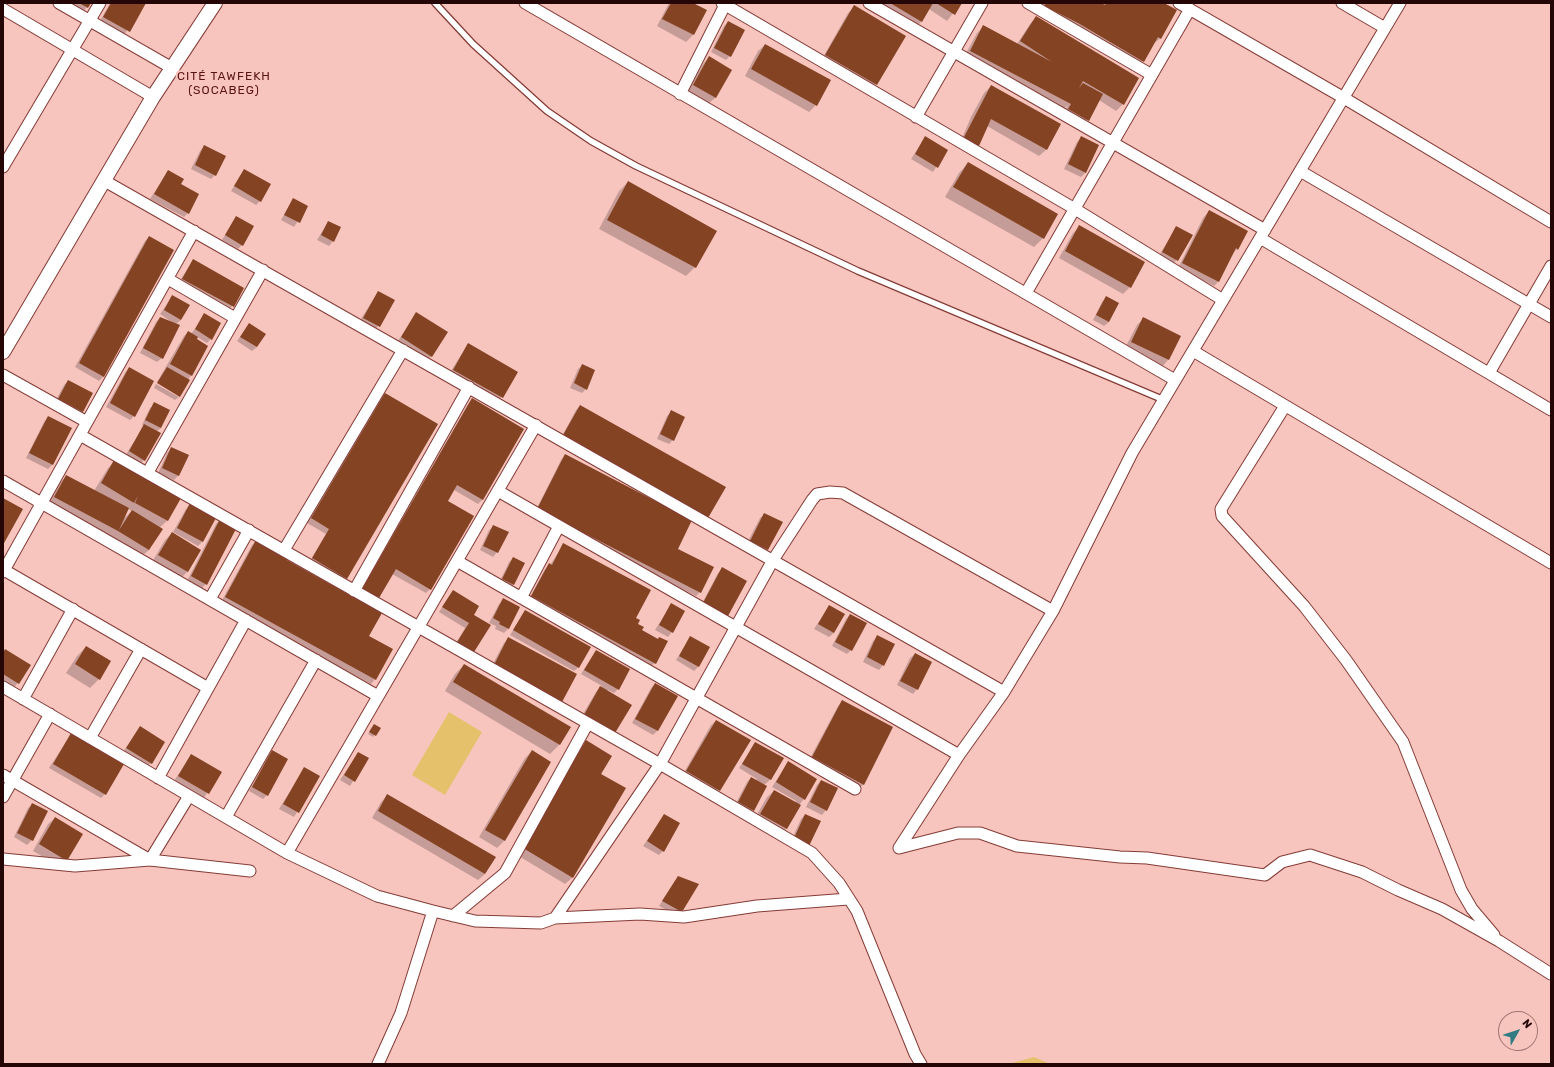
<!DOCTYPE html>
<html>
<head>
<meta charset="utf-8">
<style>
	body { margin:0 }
	#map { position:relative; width:1554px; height:1067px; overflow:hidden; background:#f8c4be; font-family:Rubik,sans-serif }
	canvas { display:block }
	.frame { position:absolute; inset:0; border:4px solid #230605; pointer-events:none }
	.north { position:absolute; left:1498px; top:1011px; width:40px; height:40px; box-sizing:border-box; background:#f8c4be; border:1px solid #a37874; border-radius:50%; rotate:51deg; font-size:11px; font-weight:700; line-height:16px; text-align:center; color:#230605 }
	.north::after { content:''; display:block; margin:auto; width:14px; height:18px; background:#337b83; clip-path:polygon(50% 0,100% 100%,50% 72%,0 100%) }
</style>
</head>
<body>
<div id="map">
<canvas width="1554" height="1067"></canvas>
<div class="frame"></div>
<div class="north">N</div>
</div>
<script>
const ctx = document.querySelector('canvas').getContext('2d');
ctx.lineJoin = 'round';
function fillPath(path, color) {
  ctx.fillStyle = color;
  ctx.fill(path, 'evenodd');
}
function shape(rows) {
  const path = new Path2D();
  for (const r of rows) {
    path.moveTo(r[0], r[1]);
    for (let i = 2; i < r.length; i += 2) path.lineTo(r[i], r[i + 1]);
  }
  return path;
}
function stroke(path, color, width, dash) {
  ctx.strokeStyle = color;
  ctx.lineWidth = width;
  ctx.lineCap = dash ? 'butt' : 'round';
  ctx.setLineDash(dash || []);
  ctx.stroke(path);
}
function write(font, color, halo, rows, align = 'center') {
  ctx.font = font + ' Rubik,sans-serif';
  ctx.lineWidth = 4;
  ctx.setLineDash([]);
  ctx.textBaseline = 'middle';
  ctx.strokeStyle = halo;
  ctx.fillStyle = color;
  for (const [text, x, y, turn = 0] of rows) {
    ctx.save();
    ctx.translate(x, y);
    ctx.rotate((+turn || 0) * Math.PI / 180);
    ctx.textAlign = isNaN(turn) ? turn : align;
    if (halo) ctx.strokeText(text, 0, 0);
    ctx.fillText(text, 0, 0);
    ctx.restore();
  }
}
const green = shape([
	[449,712,482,732,445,795,412,775],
	[1034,1057,1050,1064,1008,1064]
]);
const shadow = shape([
	[68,3,90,3,83,12],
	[110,3,145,3,124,35,100,21],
	[669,3,691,3,706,11,693,35,686,42,657,26],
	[872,3,961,3,947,21,929,9,921,22,915,28],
	[1043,3,1099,3,1103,5,1104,3,1161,3,1161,38,1153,44,1143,61,1136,68,1038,13],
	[854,7,904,36,876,84,869,91,822,59,848,13],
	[1036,17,1123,104,1116,111,1099,100,1084,124,1064,113,1068,105,1063,110,964,57,977,33,983,27,1017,44,1030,24],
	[728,22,730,56,726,60,711,52,724,26],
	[765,45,816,105,809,112,745,76,758,51],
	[709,57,731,70,715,98,708,104,687,92,703,64],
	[991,86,1060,125,1046,150,1039,156,987,126,978,145,973,150,960,143,971,117,984,93],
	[925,138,947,150,933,172,911,159],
	[1081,138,1086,172,1081,177,1064,169,1077,142],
	[204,146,215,175,211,179,191,169,200,151],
	[968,163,1043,238,1034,247,945,197,959,173],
	[244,170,260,201,256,205,231,191],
	[168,171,180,185,188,213,184,217,150,199],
	[628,182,695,267,686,276,599,229,619,191],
	[293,199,307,207,294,227,281,220],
	[1209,211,1237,249,1231,255,1218,282,1214,286,1178,268,1203,218],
	[236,217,242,245,238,249,222,240],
	[328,222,333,241,329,246,317,240],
	[1080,226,1144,262,1130,287,1123,294,1059,258,1073,233],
	[1177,227,1192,236,1173,265,1158,257],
	[149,237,104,376,99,381,75,367,145,241],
	[193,261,243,288,229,311,178,283],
	[378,292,393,300,375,331,359,322],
	[172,297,181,320,176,324,162,358,157,362,140,353,156,322,160,318,173,323,160,314],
	[1106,297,1109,322,1104,326,1093,320,1102,302],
	[417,314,432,356,427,360,397,342],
	[205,315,211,339,207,343,197,337,196,340,207,346,180,395,157,382,184,336,188,332,191,334],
	[1143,319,1180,337,1168,360,1162,367,1125,348,1137,325],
	[249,325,257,347,252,351,237,341],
	[468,344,517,372,498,402,449,374],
	[583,365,586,389,582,393,570,388,578,369],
	[129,368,134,416,130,420,106,407,125,373],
	[68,381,91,393,82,412,77,416,54,404,64,385],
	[156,384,179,397,175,400,154,388],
	[385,394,346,578,342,583,309,563,326,534,307,523,381,398],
	[473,399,523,429,482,500,478,504,454,490,447,502,430,589,426,593,392,574,374,602,359,593,468,404],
	[155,404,161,428,156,432,144,460,140,464,125,456,144,426,142,425,150,408],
	[580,406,703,521,560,440,576,410],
	[671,412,673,440,669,444,657,439,667,416],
	[48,417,71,429,52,465,48,469,26,458,44,422],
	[172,448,188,456,178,476,174,480,158,473,167,453],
	[565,455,676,549,700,592,696,596,534,514,561,460],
	[114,462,179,499,167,521,159,528,149,550,142,556,48,504,59,483,66,477,94,491,108,468],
	[128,509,132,511,123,519],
	[190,505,203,541,198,546,173,532,186,509],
	[765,514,767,550,763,554,746,545,760,518],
	[220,520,206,584,202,588,187,581,216,524],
	[494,526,497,552,493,557,480,550,489,530],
	[172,533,200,550,187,572,180,579,152,562,165,540],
	[256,541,286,561,368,636,375,679,371,684,221,602,252,545],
	[564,544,634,618,655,663,650,667,528,601,545,569,550,565],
	[513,558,514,584,509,588,499,583,509,562],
	[723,568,728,615,723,620,700,607,718,573],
	[453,591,473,615,489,626,473,652,454,647,465,628,439,612],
	[503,600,518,608,508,629,504,633,495,629,496,626,489,623,499,604],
	[671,605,672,632,668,637,655,630],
	[829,606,834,633,829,637,814,629],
	[525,611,579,667,574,671,510,635],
	[850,615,851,650,847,654,832,646,846,619],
	[878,636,883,665,879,670,863,662,873,641],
	[690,638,699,666,694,671,676,660],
	[509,639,562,701,557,706,490,669,504,643],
	[86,647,99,679,90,688,66,673,77,656],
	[6,650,30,666,14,688,3,681,3,653],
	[596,651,618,689,614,693,608,690,580,719,596,692,602,686,581,674],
	[915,654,917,689,913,694,897,685,910,658],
	[464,665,570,727,559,745,550,754,445,691,455,674],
	[655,684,677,696,657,731,653,735,632,723,651,688],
	[842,702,892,728,863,785,858,789,808,762,838,706],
	[716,721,750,741,715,795,682,776,711,725],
	[374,725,380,728,373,737,368,734],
	[140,727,151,763,147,767,123,752],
	[71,734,105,794,101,798,49,768],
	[587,742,616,805,572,878,565,884,517,855],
	[756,743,782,758,770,780,764,785,753,810,749,815,734,807,747,782,751,778,756,780,757,779,739,768],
	[532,751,550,762,504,841,497,848,479,837,525,758],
	[273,752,267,795,263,799,249,791,268,756],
	[358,753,367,759,350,786,340,780],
	[191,755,220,772,204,798,174,781],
	[788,763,804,799,799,805,787,828,780,835,754,820,767,797,774,791,795,803,796,801,772,787],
	[305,768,319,777,294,817,279,809],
	[821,781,826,810,822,815,806,807,817,785],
	[388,795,485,874,478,880,372,818,381,802],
	[33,804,32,840,27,845,14,837,28,808],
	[665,815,663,851,659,855,643,846],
	[805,815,819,822,790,843,801,819],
	[55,818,82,834,60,867,33,851,48,824],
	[678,877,681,912,677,916,659,906]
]);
const building = shape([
	[79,3,91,3,88,8],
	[111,3,146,3,130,32,103,17],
	[671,3,693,3,707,10,694,35,662,19],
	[890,3,933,3,922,22],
	[936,3,962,3,955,15],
	[1046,3,1101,3,1105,5,1106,3,1164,3,1177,10,1161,39,1158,37,1144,62,1078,23,1044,6],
	[854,5,906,36,877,85,825,55],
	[1036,16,1139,78,1124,105,1083,81,1079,88,1083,83,1103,94,1089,121,1068,109,1071,104,970,51,983,25,1052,62,1020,41],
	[728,21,745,30,731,57,714,48],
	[765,44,831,80,817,106,751,69],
	[709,56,732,70,716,98,693,85],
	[991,85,1061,124,1047,150,991,119,979,146,963,139],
	[925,136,948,150,938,168,915,154],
	[1081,136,1099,145,1086,173,1068,164],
	[204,145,226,156,216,176,195,165],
	[968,162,1058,214,1044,239,953,187],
	[244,169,271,184,261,202,234,186],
	[168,170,184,179,181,184,199,194,189,214,154,194],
	[628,181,717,231,696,268,607,220],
	[293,198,308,206,300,223,284,215],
	[1209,210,1248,231,1238,250,1236,248,1219,282,1182,263],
	[236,216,254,226,243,246,225,235],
	[328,221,341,227,334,242,321,235],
	[1079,225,1145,262,1131,288,1065,251],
	[1176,226,1193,235,1178,261,1162,252],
	[149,236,174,250,104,377,79,363],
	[193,259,244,288,234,307,182,279],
	[378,291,395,300,380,327,363,318],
	[172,295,190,305,181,320,164,310],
	[1106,296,1119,303,1109,322,1096,315],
	[416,312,448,332,432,357,401,337],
	[204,313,221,323,212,340,195,329],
	[160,317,180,325,163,359,143,348],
	[1143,317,1181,336,1169,360,1131,342],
	[249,323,266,334,257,347,240,337],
	[188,331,198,337,197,339,208,346,192,376,170,364],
	[468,343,518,372,503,398,453,370],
	[582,364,595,370,587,390,574,383],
	[129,367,154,381,135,417,110,403],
	[167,367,190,380,180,397,157,383],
	[68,380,93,393,83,412,58,399],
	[385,393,438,424,347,579,312,558,329,529,311,518],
	[472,398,524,429,483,500,457,485,448,501,474,516,431,590,396,569,379,598,362,589],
	[154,402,170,410,161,428,145,420],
	[580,405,726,487,708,518,563,435],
	[671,410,685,417,674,441,660,434],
	[48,416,72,428,53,465,29,453],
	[144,424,161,433,145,461,129,451],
	[171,447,189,455,179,476,162,468],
	[565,454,692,520,678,549,714,567,701,593,537,509],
	[114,460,181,498,168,521,135,503,138,496,134,503,101,483],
	[66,475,129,508,119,530,132,510,163,529,149,550,118,531,54,497],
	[3,498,23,509,3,545],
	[190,503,216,518,203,542,177,528],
	[764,513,783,522,768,550,750,541],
	[220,519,237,527,207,585,191,576],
	[493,525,509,532,498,553,483,546],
	[172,532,201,550,188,572,158,555],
	[256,540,289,558,287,560,382,613,369,636,393,649,376,680,225,597],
	[563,543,651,590,636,618,640,620,638,624,644,627,642,630,658,639,659,637,668,641,656,664,531,596,549,563,552,565],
	[513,557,525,563,514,585,502,579],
	[722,567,747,581,728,616,703,603],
	[453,590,479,606,474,615,491,625,474,652,457,642,469,623,442,607],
	[503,598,520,607,509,629,499,624,500,622,493,618],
	[671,603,685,611,673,633,659,625],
	[829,605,845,614,834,633,818,624],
	[525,610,591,647,579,668,513,630],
	[850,614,867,623,852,651,835,642],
	[877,635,895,644,884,666,867,657],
	[690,636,710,647,699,667,679,656],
	[508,637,577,674,562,702,494,665],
	[86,646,111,661,100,680,75,664],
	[5,649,31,665,19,684,3,674,3,653],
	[596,650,630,669,619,690,584,670],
	[915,653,932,662,918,690,900,681],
	[464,664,571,727,560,745,453,682],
	[655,683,678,696,658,731,635,719],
	[600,686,632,705,615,733,584,715],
	[842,700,893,727,864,785,812,757],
	[716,720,751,740,720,791,686,771],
	[374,724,381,728,376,736,369,732],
	[140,726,165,742,152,764,126,748],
	[71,733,124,764,106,795,53,764],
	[586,740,612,756,601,774,626,788,573,878,523,848],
	[755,742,784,758,771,780,742,764],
	[272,750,288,759,268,796,252,787],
	[532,750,551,762,505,841,485,830],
	[358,752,369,758,355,782,344,775],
	[191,754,222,772,209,794,178,776],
	[788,761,817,779,805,800,776,782],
	[304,767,320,776,299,813,283,804],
	[751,777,767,786,754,811,738,802],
	[821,780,838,788,827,811,810,802],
	[774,790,801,805,787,829,760,814],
	[387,794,496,857,485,874,378,811],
	[32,803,48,811,33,841,17,833],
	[664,814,680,823,664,852,647,841],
	[805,814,821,821,809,846,794,838],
	[55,817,83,834,67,861,39,844],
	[678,876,699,884,682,912,662,901]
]);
const service = shape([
	[435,3,473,44,547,111,591,141,636,166,858,271,1164,400]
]);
const minor = shape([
	[59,3,172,68],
	[525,3,1175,380],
	[722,3,1075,209,1223,300],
	[869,3,1265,230],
	[1028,3,1152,75],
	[1179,3,1344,98,1551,222],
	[1342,3,1385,28],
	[1400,3,1132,453,1053,611,1004,692,959,755,899,848,958,833,980,833,1017,846,1120,857,1147,858,1265,875,1282,862,1310,855,1362,872,1398,890,1442,909,1499,941,1551,974],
	[3,9,153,97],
	[680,94,726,3],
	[916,117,982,3],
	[3,167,100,3],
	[1300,171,1551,317],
	[103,180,1004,692],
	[1260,238,1551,410],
	[168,279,235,318],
	[1026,293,1190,9],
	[1193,351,1551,563],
	[1489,373,1551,266],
	[3,375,87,422],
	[1285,406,1221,509,1222,516,1304,606,1346,660,1403,742,1461,890,1472,909,1494,935],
	[80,435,660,764,812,853,839,883,857,911,915,1054,921,1064],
	[148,472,263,270],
	[3,481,378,696],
	[498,491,959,755],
	[284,550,403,350],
	[457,561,855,789],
	[4,570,208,688],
	[3,572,194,231],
	[354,591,469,387],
	[521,598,559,526],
	[210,599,249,530],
	[3,687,287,853,377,896,433,911,475,921,541,923,555,918,640,914,684,917,757,906,848,899],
	[23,699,73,609],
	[90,738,141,649],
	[3,775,150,860,189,796],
	[158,778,246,620],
	[3,797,50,714],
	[226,817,316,660],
	[287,853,536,425],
	[3,859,75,866,150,860,250,871],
	[453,916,505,873,588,723],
	[555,918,660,764,773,560,812,500,817,494,830,492,843,493,1053,611],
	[378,1064,401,1013,433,911]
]);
const tertiary = shape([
	[3,352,153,97,215,3]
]);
const quarterNames = [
	["CITÉ TAWFEKH",224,77],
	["(SOCABEG)",224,91]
];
fillPath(green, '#e6c16c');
fillPath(shadow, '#0003');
fillPath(building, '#844322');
stroke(service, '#843c36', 8);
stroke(minor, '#843c36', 13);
stroke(tertiary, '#843c36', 16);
stroke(service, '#fff', 5.5);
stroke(minor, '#fff', 11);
stroke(tertiary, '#fff', 14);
ctx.letterSpacing = '1px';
write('12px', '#581413', '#f8c4be', quarterNames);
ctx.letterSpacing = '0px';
</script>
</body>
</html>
